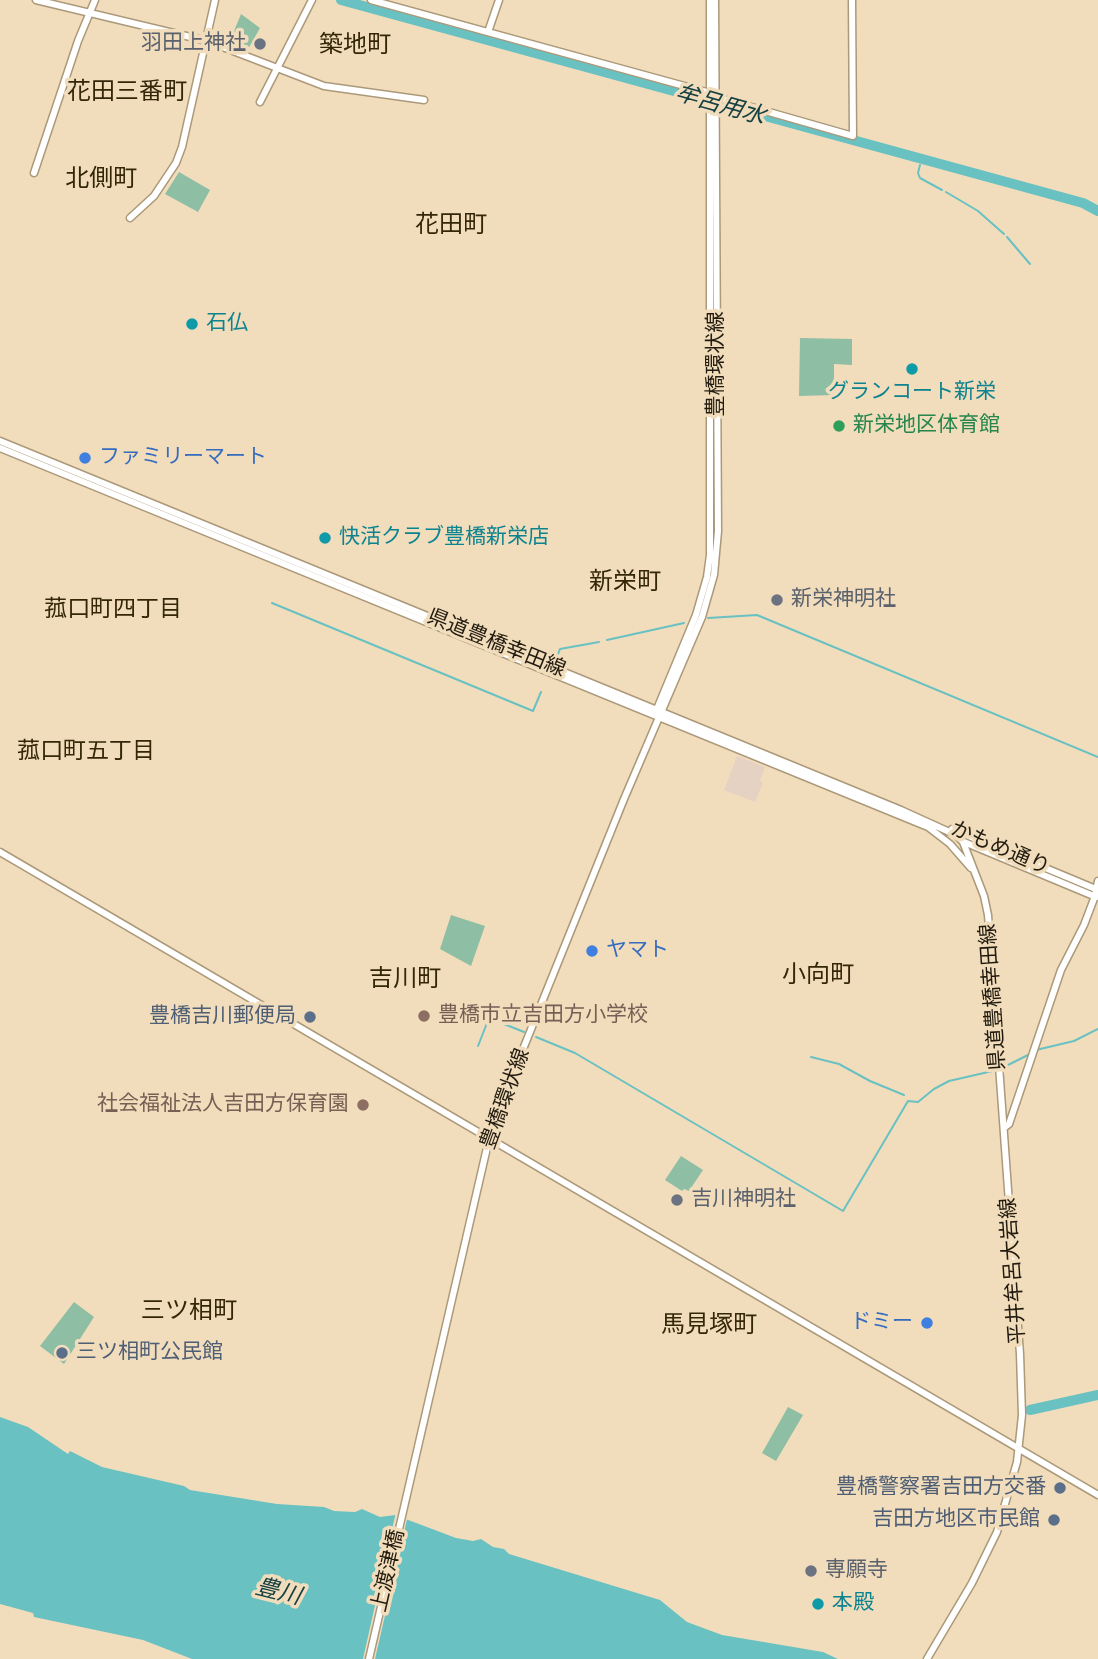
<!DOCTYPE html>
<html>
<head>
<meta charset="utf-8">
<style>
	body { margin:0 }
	canvas { display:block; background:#f1ddbc }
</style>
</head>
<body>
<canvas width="1098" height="1659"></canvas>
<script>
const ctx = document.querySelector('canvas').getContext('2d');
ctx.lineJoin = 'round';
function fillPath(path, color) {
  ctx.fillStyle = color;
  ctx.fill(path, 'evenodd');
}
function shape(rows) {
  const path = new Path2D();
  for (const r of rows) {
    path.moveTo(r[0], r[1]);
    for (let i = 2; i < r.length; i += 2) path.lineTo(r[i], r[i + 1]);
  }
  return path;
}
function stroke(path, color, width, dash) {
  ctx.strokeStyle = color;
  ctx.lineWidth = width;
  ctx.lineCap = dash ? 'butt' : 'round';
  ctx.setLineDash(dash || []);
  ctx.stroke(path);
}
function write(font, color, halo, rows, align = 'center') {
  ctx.font = font + ' "Roboto Condensed","Noto Sans JP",sans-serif';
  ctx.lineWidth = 7;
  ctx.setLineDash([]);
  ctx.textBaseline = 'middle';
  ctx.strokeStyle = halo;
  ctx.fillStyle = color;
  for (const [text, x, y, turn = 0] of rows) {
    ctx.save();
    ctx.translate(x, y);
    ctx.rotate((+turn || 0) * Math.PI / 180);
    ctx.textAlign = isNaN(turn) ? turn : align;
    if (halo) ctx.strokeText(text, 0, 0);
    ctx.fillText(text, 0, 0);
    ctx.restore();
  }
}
const commercial = shape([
	[737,756,765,767,760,781,763,783,755,802,724,790]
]);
const green = shape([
	[241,14,260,28,247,51,229,43],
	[179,172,210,190,198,212,165,194],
	[800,338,852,339,852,365,834,364,834,395,799,396],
	[451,915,485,926,471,966,440,949],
	[681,1156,703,1170,689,1191,684,1189,682,1191,665,1180],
	[74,1302,94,1317,64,1364,40,1346],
	[788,1407,803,1415,776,1461,762,1453]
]);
const water = shape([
	[0,1417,28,1427,68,1454,70,1451,102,1467,184,1486,190,1490,277,1504,324,1507,334,1511,355,1512,362,1509,380,1517,395,1515,456,1538,473,1541,481,1539,493,1547,504,1549,509,1554,660,1600,687,1622,722,1635,823,1652,838,1659,192,1659,143,1640,34,1617,33,1613,0,1604]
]);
const pier = shape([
	[396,1512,408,1515,375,1659,363,1659]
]);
const stream = shape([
	[920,165,918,173,920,178,942,190],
	[946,192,978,211,1004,234],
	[1007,237,1030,264],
	[272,603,533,711,541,692],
	[708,618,757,615,1098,757],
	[607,640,684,623],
	[555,662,560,649,599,642],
	[536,1037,575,1053,843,1211,908,1101,918,1102,934,1089,949,1081,997,1070],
	[478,1046,489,1018,524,1032],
	[1036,1050,1074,1041,1098,1029],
	[811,1057,839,1064,870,1081,904,1095],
	[1002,1068,1032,1053]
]);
const river = shape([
	[341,0,1083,203,1098,211],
	[1030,1410,1098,1395]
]);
const secondary = shape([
	[36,0,207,41,324,86,424,100],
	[371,0,710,93,720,98,853,136,852,0],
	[488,32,499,0],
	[260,102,312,0],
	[34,173,78,41,95,0],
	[130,218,154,196,176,163,182,147,215,0],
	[0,441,901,810,956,835,963,842,984,896,988,915,1020,1354,1022,1415,1017,1462,997,1532,972,1583,927,1659],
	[0,448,928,827,950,844,971,868],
	[658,712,657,709,696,615,707,577,710,555,710,0],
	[952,829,1098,890],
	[964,842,1096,897],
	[0,852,1098,1495],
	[1004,1128,1009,1124,1061,970,1084,925,1095,896,1098,881],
	[369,1659,492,1126,624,799,702,617,714,575,718,531,715,0]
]);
const markers = [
	[260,44,7,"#6b7280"],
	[192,324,7,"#0f9aa8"],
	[912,369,7,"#0f9aa8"],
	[839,426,7,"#2e9e5b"],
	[85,458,7,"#3f7fe0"],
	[325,538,7,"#0f9aa8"],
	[777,600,7,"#6b7280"],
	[592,951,7,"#3f7fe0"],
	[424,1016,7,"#8d6e63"],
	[310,1017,7,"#5c6f8a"],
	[363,1105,7,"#8d6e63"],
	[677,1200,7,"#6b7280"],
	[927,1323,7,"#3f7fe0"],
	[62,1353,7,"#5c6f8a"],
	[1060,1488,7,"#5c6f8a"],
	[1054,1520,7,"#5c6f8a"],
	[811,1571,7,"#6b7280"],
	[818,1604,7,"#0f9aa8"]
];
const worshipNames = [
	["羽田上神社",246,44,"right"],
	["新栄神明社",791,600],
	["吉川神明社",691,1200],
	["専願寺",825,1571]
];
const cultureNames = [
	["石仏",206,324],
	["グランコート新栄",912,393,"center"],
	["快活クラブ豊橋新栄店",339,538],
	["本殿",832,1604]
];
const streetNames = [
	["豊橋環状線",717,364,-90],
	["県道豊橋幸田線",496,644,22],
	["かもめ通り",1000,849,23],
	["県道豊橋幸田線",994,997,-94],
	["豊橋環状線",506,1099,-70],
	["平井牟呂大岩線",1014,1271,-94],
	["上渡津橋",389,1571,-77]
];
const leisureNames = [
	["新栄地区体育館",853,426]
];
const shopNames = [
	["ファミリーマート",99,458],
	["ヤマト",606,951],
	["ドミー",913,1323,"right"]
];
const educationNames = [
	["豊橋市立吉田方小学校",438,1016],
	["社会福祉法人吉田方保育園",349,1105,"right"]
];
const serviceNames = [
	["豊橋吉川郵便局",296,1017],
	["三ツ相町公民館",76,1353,"left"],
	["豊橋警察署吉田方交番",1046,1488],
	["吉田方地区市民館",1040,1520]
];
const waterNames = [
	["牟呂用水",720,106,16],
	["豊川",278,1593,14]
];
const neighbourhoodNames = [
	["菰口町四丁目",113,610],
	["菰口町五丁目",86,752]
];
const quarterNames = [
	["築地町",355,46],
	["花田三番町",127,93],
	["北側町",101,180],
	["花田町",451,226],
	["新栄町",625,583],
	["小向町",818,976],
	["吉川町",405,980],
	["三ツ相町",189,1312],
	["馬見塚町",709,1326]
];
fillPath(commercial, '#e5d2c3');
fillPath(green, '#8ebea4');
fillPath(water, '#69c1c2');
fillPath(pier, '#f1ddbc');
stroke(stream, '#69c1c2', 2);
stroke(river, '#69c1c2', 10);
stroke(secondary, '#ab9979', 9);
stroke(secondary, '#fff', 6);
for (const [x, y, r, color] of markers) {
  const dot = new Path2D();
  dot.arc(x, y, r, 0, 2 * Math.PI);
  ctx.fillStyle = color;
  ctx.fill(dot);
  stroke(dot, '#f1ddbc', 2.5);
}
write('21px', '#5b616d', '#f1ddbc', worshipNames, 'left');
write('21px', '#0d838f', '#f1ddbc', cultureNames, 'left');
write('21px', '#221b0f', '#f1ddbc', streetNames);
write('21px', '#27864d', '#f1ddbc', leisureNames, 'left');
write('21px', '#366cbe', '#f1ddbc', shopNames, 'left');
write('21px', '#785e54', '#f1ddbc', educationNames, 'left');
write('21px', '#4e5e75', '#f1ddbc', serviceNames, 'right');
write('italic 23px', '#164041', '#f1ddbc', waterNames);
write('23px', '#352608', '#f1ddbc', neighbourhoodNames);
write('24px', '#352608', '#f1ddbc', quarterNames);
</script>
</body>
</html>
